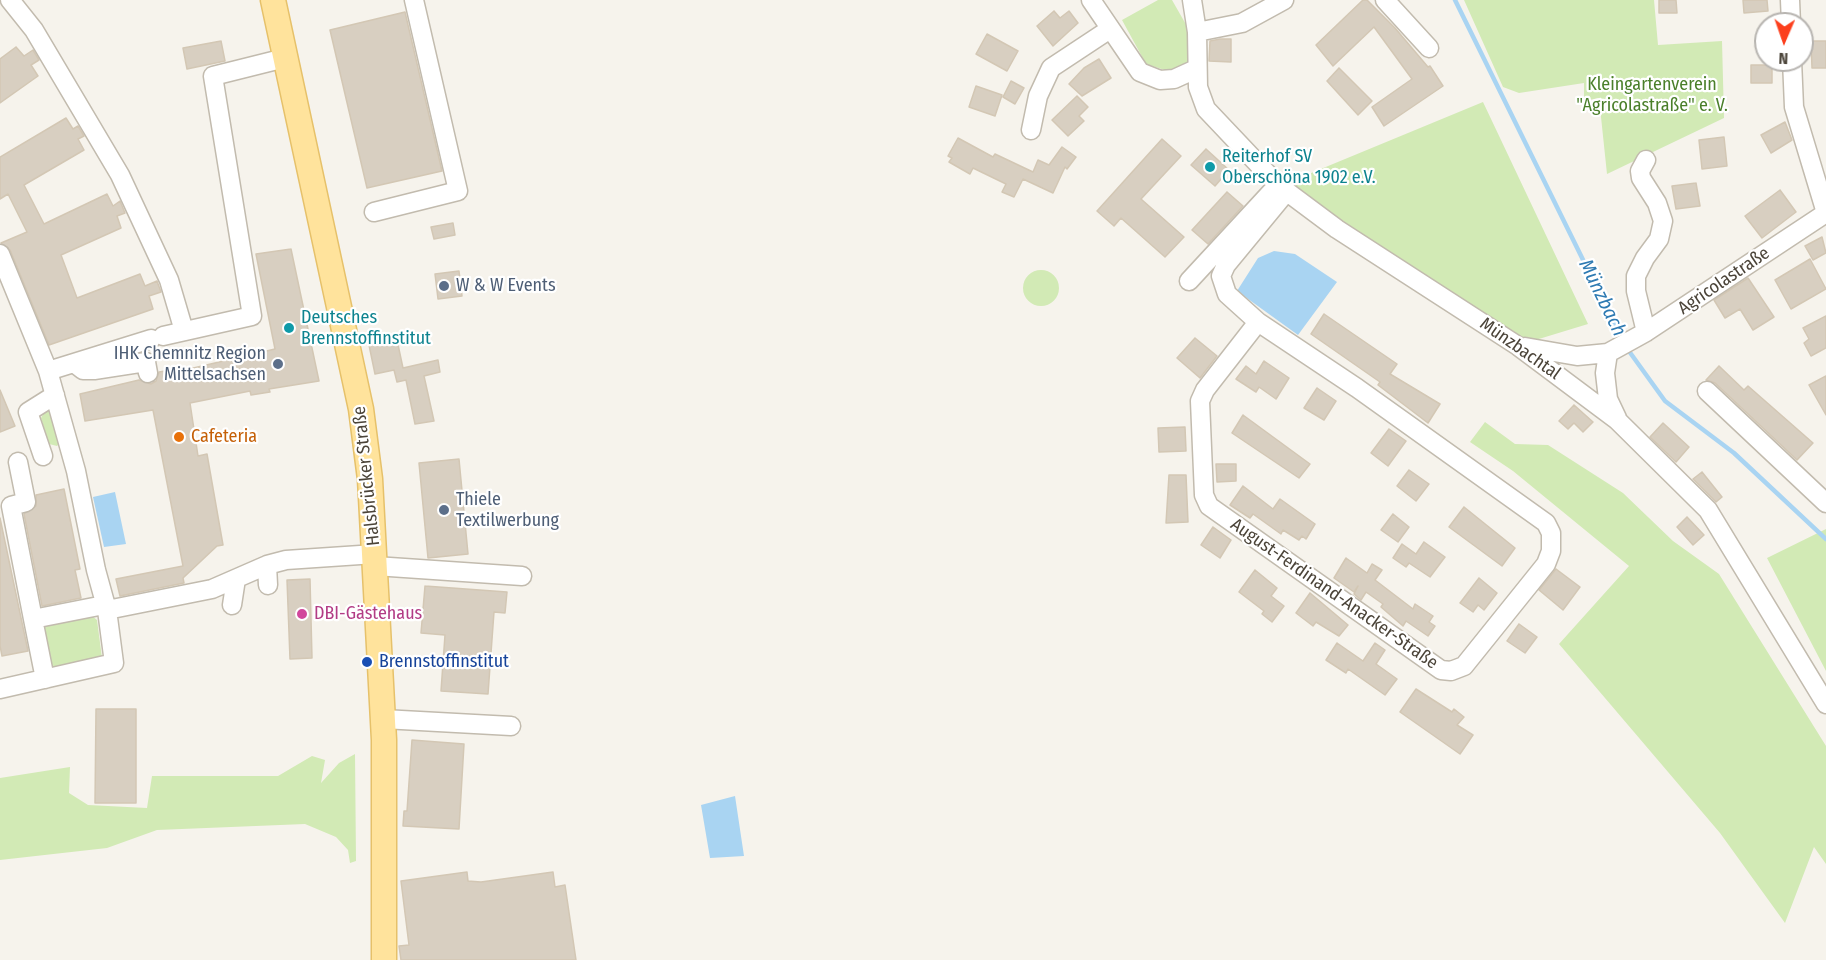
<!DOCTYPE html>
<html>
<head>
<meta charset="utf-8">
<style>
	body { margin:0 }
	#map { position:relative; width:1826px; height:960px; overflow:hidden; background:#f6f3ec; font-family:"Fira Sans Condensed",sans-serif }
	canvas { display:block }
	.north { position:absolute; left:1754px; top:12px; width:60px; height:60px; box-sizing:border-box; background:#fff; border:2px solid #b7b4b0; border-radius:50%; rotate:182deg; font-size:16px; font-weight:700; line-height:24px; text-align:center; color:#4b4439 }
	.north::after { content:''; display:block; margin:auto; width:21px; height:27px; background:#fc3f1d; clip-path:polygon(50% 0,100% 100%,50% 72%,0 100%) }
</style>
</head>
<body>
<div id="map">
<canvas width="1826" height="960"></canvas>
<div class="north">N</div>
</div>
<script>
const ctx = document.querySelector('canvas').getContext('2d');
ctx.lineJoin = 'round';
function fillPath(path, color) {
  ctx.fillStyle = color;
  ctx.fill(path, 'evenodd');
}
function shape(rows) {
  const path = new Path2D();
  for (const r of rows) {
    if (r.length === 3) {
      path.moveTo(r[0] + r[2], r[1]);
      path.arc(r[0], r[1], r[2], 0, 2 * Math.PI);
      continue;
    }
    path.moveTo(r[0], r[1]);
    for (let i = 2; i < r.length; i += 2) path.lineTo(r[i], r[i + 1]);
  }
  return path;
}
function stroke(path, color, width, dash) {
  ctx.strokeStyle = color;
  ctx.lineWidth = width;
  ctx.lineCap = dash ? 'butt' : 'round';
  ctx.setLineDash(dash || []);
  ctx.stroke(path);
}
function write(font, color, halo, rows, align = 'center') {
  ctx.font = font + ' "Fira Sans Condensed",sans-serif';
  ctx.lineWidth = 4.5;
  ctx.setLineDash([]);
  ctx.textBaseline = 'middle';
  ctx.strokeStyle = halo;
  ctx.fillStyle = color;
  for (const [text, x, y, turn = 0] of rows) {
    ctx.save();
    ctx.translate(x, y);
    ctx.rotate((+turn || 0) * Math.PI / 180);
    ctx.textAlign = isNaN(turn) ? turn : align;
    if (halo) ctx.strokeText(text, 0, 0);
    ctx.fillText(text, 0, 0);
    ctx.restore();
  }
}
const green = shape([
	[1158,0,1172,0,1188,28,1187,64,1171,72,1146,64,1122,20],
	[1464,0,1654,0,1658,45,1722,41,1724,118,1607,174,1599,98,1584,101,1584,83,1519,93,1503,87],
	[1483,102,1588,324,1529,342,1331,217,1287,183],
	[1041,288,18],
	[46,409,53,413,59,444,57,446,49,444,41,418],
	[1485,422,1515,444,1548,445,1623,493,1673,541,1719,574,1826,746,1826,864,1814,847,1785,923,1720,833,1559,644,1629,566,1513,471,1470,442],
	[1826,529,1826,671,1767,558],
	[91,615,97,620,102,658,49,670,39,625],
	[355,754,356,861,350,863,348,850,336,837,305,824,157,830,107,848,0,860,0,778,70,767,69,793,88,805,147,808,152,776,278,776,312,756,325,760,321,783,339,763]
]);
const water = shape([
	[1274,251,1295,254,1337,282,1298,335,1237,291,1258,258],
	[115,492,126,544,104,547,93,497],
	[735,796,744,856,710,858,701,805]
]);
const stream = shape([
	[1455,0,1622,339],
	[1626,347,1665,401,1734,453,1826,539]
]);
const building = shape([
	[1363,0,1367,0,1395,28,1428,67,1430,66,1443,86,1384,126,1372,107,1412,79,1374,27,1333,66,1316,45,1363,0],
	[1659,0,1676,0,1677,13,1659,13,1659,0],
	[1743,0,1767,0,1768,11,1744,13,1743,0],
	[1054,11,1060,18,1069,11,1078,23,1053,46,1037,26,1054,11],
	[405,12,442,171,367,188,330,30,405,12],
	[987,34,1018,51,1007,71,976,54,987,34],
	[1220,39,1231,39,1231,62,1209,61,1210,41,1220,39],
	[221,41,225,61,187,69,183,48,221,41],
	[1811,41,1826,41,1826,68,1812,68,1811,41],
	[16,47,24,56,33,50,39,60,31,65,38,76,0,103,0,59,16,47],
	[1099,59,1111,78,1082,96,1069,84,1084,68,1099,59],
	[1751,65,1772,65,1772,83,1751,83,1751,65],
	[1339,68,1372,101,1358,115,1327,81,1339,68],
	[1011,81,1024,88,1015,104,1003,97,1011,81],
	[976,86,1002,95,995,116,969,107,976,86],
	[1077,96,1088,107,1079,116,1084,121,1068,136,1052,120,1077,96],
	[66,118,73,129,78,126,84,136,78,139,84,150,24,185,44,224,107,194,113,206,120,201,125,213,117,216,121,228,61,255,77,298,140,274,145,286,157,281,161,292,149,296,153,309,49,345,10,250,1,243,27,232,8,194,0,199,0,157,66,118],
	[1785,122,1792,140,1771,153,1761,135,1785,122],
	[1724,137,1727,166,1702,169,1699,140,1724,137],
	[958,138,993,157,995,154,1033,172,1038,160,1049,165,1062,147,1076,157,1067,169,1065,167,1053,193,1023,179,1014,197,1002,192,1006,184,973,168,970,174,949,162,952,158,948,156,958,138],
	[1162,139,1181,156,1141,199,1184,237,1165,257,1121,218,1114,226,1097,211,1162,139],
	[1206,149,1229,170,1215,186,1191,165,1206,149],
	[1696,183,1700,206,1676,209,1672,186,1696,183],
	[1780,190,1796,212,1762,238,1745,216,1780,190],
	[1227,192,1243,206,1208,244,1192,230,1227,192],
	[453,223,455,235,434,239,431,227,453,223],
	[1822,237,1826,253,1813,260,1805,246,1822,237],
	[291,249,319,381,269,389,270,392,251,395,250,391,190,403,198,456,207,454,223,545,217,546,183,578,184,583,120,596,116,579,183,566,153,410,85,421,80,394,139,380,151,384,156,381,159,372,171,370,172,373,275,349,256,254,291,249],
	[1810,259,1826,289,1791,309,1775,280,1810,259],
	[459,271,462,296,438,299,435,274,459,271],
	[1748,278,1774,317,1753,330,1740,309,1725,318,1714,300,1748,278],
	[1324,314,1397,364,1390,374,1440,404,1428,423,1378,385,1380,382,1311,334,1324,314],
	[1826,316,1826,348,1811,356,1804,343,1809,339,1803,328,1826,316],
	[1195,338,1217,356,1200,378,1177,358,1195,338],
	[397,340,403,368,438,360,440,372,424,376,434,421,415,424,406,380,397,382,394,370,375,374,369,345,397,340],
	[1264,361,1289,378,1276,399,1259,387,1256,392,1236,379,1246,366,1256,374,1264,361],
	[1719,366,1744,390,1748,386,1813,443,1797,460,1715,383,1706,380,1719,366],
	[1826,376,1826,415,1809,385,1826,376],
	[1317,388,1336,401,1324,420,1304,408,1317,388],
	[0,390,15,426,0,432,0,390],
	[1574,405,1593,422,1583,432,1574,423,1568,429,1559,421,1574,405],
	[1243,415,1310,464,1299,478,1232,433,1243,415],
	[1663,423,1689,447,1676,462,1650,437,1663,423],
	[1185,427,1186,451,1159,452,1158,428,1185,427],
	[1389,429,1406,441,1388,466,1371,453,1389,429],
	[459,459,468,554,428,558,419,463,459,459],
	[1216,464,1236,464,1236,481,1217,482,1216,464],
	[1409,470,1429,484,1416,501,1397,486,1409,470],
	[1702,472,1722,497,1716,502,1693,479,1702,472],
	[1169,475,1186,475,1188,522,1166,523,1169,475],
	[1243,486,1273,509,1280,499,1315,524,1306,539,1302,536,1299,540,1283,530,1281,534,1253,514,1250,518,1230,505,1243,486],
	[64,489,80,569,75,570,81,598,42,606,24,514,36,506,36,495,64,489],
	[1464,507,1515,548,1502,566,1449,527,1464,507],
	[1393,514,1409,527,1398,542,1381,530,1393,514],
	[1687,517,1704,535,1693,545,1677,527,1687,517],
	[0,518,28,651,2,656,0,646,0,518],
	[1213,527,1231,540,1220,558,1201,545,1213,527],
	[1424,542,1445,557,1430,577,1409,563,1406,567,1393,558,1402,544,1416,554,1424,542],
	[1346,558,1367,573,1372,564,1382,570,1375,580,1413,609,1415,604,1433,616,1429,622,1435,626,1428,636,1406,621,1403,626,1381,607,1383,604,1366,592,1361,600,1354,594,1358,586,1354,592,1334,578,1346,558],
	[1556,569,1580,587,1563,610,1539,590,1556,569],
	[1255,570,1277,588,1271,596,1284,606,1272,622,1262,614,1264,611,1239,592,1255,570],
	[1479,578,1497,593,1484,610,1478,605,1473,612,1460,603,1479,578],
	[310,579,312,658,290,659,287,580,310,579],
	[425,586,507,592,505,613,494,612,488,694,441,691,445,635,421,633,425,586],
	[1310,593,1348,625,1339,636,1316,622,1313,626,1296,613,1310,593],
	[1519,624,1537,637,1525,653,1507,641,1519,624],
	[1337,643,1363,661,1375,643,1385,650,1376,664,1397,679,1385,695,1348,669,1346,673,1326,660,1337,643],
	[1416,689,1452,712,1454,709,1464,717,1457,725,1473,735,1460,754,1400,712,1416,689],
	[96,709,136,709,136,803,95,803,96,709],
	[412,740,464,744,459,829,403,826,404,811,407,811,412,740],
	[467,872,468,881,481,882,553,872,555,887,565,885,576,960,401,960,399,946,409,945,401,881,467,872]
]);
const minor = shape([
	[10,0,34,30,120,175,169,280,184,331],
	[1091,0,1140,72,1160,80,1174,79,1196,69],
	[1192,0,1197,32,1198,87,1206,109,1278,185,1337,229,1518,346,1617,420,1708,510,1826,704],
	[1385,0,1429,48],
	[1790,0,1791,24],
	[1197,32,1242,23,1284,0],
	[1792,60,1794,107,1826,213],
	[1031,130,1038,96,1051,68,1110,29],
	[374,212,458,191,414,0],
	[0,254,48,371,76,471,96,570,107,610,212,589,267,565,286,560,375,554],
	[1189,281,1275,188],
	[1258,322,1205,390,1200,401,1204,495,1209,506,1441,670,1451,671,1464,666,1546,564,1551,551,1551,533,1546,523,1357,388,1258,322,1227,294,1221,276,1226,265,1287,191],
	[1646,332,1636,291,1636,276,1645,258,1659,239,1663,221,1657,203,1641,178,1640,171,1646,160],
	[163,336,252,316,213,76,285,58],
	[1525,347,1577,356,1608,353,1646,332,1826,213],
	[1608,353,1605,373,1608,399,1617,418],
	[74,363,83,370,94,370,146,362,148,373],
	[48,371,151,339],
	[1707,391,1826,503],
	[43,456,28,412,55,395],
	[18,462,26,502,11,506,33,619],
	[267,565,268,585],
	[375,566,522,576],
	[232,605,236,579],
	[45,679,33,619,104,605],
	[0,689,114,663,107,610],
	[383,719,511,726]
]);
const major = shape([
	[273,0,361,409,370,479,384,740,384,960]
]);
const markers = [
	[1210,167,6,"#0f9aa8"],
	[444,286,6,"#5c6f8a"],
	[289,328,6,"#0f9aa8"],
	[278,364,6,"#5c6f8a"],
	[179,437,6,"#e8710a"],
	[444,510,6,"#5c6f8a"],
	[302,614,6,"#d1479c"],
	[367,662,6,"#1a4fb4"]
];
const parkNames = [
	["Kleingartenverein",1652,85],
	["\"Agricolastraße\" e. V.",1652,106]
];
const cultureNames = [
	["Reiterhof SV",1222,157],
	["Oberschöna 1902 e.V.",1222,178],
	["Deutsches",301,318],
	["Brennstoffinstitut",301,339]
];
const streetNames = [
	["Agricolastraße",1724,281,-34],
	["Münzbachtal",1520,349,35],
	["Halsbrücker Straße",367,476,-96],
	["August-Ferdinand-Anacker-Straße",1334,594,35]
];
const serviceNames = [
	["W & W Events",456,286],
	["IHK Chemnitz Region",266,354,"right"],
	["Mittelsachsen",266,375,"right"],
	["Thiele",456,500],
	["Textilwerbung",456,521]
];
const foodNames = [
	["Cafeteria",191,437]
];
const hotelNames = [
	["DBI-Gästehaus",314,614]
];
const transitNames = [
	["Brennstoffinstitut",379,662]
];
const waterNames = [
	["Münzbach",1602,298,64]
];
fillPath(green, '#d2eab5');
fillPath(water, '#a9d4f2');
stroke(stream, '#a9d4f2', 4.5);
fillPath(building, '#d8cfc1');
stroke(building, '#d3c7b4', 1.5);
stroke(minor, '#c2bbae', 21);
stroke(major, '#e6c16a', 27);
stroke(minor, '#fff', 18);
stroke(major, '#ffe39c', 24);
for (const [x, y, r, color] of markers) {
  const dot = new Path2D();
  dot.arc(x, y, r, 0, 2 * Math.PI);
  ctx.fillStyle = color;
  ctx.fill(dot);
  stroke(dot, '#fff', 2);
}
write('18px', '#4a7f2a', '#fff', parkNames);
write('18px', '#0d838f', '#fff', cultureNames, 'left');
write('18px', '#4b4439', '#fff', streetNames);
write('18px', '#4e5e75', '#fff', serviceNames, 'left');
write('18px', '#c56008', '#fff', foodNames, 'left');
write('18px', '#b23c85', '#fff', hotelNames, 'left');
write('18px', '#164399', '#fff', transitNames, 'left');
write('italic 20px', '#2e7ab2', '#fff', waterNames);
</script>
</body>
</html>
